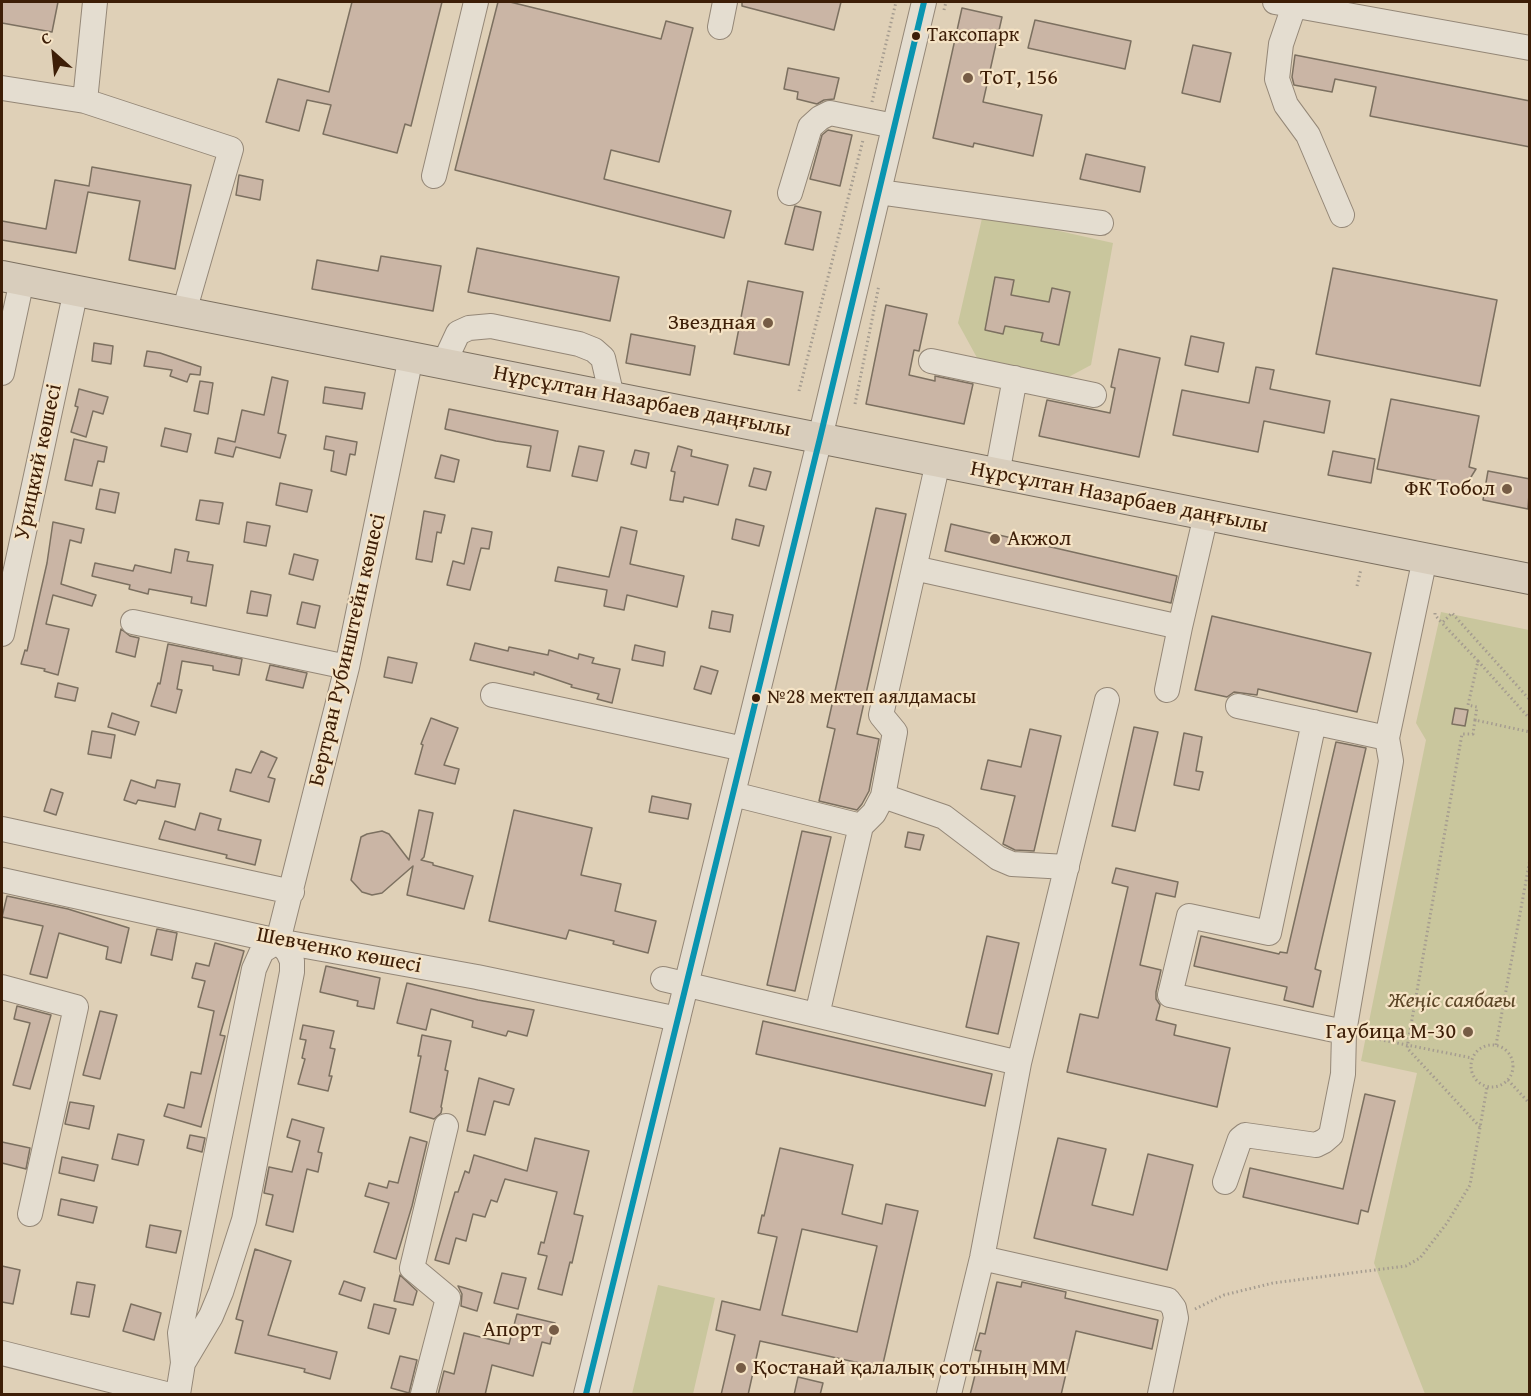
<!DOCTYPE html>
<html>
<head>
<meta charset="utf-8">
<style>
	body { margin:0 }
	#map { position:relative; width:1531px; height:1396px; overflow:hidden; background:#dfd0b7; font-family:"Gentium Book Plus",serif }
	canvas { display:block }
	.frame { position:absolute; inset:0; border:3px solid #3d1e07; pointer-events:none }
	.north { position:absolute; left:24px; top:24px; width:60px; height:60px; -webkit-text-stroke:4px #f5e3c5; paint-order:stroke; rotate:333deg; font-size:16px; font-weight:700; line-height:24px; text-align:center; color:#3d1e07 }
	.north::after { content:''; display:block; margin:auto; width:21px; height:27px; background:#3d1e07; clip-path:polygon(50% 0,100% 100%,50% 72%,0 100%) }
</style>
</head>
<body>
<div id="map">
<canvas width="1531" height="1396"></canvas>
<div class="frame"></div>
<div class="north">С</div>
</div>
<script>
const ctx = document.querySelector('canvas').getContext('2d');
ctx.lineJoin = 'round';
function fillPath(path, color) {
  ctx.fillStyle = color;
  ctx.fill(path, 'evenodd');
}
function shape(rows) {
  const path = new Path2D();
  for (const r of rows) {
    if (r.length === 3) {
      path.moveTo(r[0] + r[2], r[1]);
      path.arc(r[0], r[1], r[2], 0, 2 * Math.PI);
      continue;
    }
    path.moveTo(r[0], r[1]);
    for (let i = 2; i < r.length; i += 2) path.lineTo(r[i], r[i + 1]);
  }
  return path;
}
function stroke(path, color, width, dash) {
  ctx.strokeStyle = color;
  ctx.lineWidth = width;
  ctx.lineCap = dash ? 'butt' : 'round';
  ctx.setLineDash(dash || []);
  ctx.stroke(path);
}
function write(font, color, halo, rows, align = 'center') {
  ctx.font = font + ' "Gentium Book Plus",serif';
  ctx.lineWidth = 4.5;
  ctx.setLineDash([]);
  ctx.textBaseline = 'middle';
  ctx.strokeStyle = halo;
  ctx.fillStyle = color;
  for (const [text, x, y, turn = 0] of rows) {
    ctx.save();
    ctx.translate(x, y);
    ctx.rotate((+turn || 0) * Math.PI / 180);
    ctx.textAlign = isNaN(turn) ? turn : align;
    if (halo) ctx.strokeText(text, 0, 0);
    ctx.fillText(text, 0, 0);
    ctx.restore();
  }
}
const green = shape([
	[983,214,1113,243,1091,365,1063,380,981,365,958,323],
	[1441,612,1529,630,1529,1394,1425,1394,1374,1263,1417,1073,1361,1061,1426,740,1416,723],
	[658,1285,715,1298,693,1394,632,1394]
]);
const building = shape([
	[2,2,58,2,52,32,2,23,2,2],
	[352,2,442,2,411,126,405,124,397,153,323,134,331,105,307,100,299,131,266,122,278,79,329,92,352,2],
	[498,2,510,2,661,39,666,21,693,28,659,162,611,150,604,179,731,211,724,238,455,170,498,2],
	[742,2,841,2,834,30,742,6,742,2],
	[962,8,1002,17,983,102,1042,115,1033,156,974,143,973,147,933,138,962,8],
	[1035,20,1131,41,1125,69,1028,48,1035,20],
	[1193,45,1231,53,1220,102,1182,93,1193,45],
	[1295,55,1530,101,1530,147,1370,116,1376,87,1335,79,1332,92,1294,85,1292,77,1295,55],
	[788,68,839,78,834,99,824,100,817,104,797,99,798,92,784,89,788,68],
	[828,130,852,135,840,186,810,179,822,135,828,130],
	[1086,154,1145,167,1140,192,1080,179,1086,154],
	[92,167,191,185,175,269,129,260,140,201,88,192,76,253,2,240,2,221,46,229,55,180,89,186,92,167],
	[239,175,263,180,260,200,236,195,239,175],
	[795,206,821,212,813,250,785,244,795,206],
	[477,248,619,277,610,321,468,292,477,248],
	[381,256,441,266,433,311,312,289,317,260,378,271,381,256],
	[1333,268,1497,300,1480,386,1316,354,1333,268],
	[995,277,1014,280,1011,295,1049,302,1052,288,1070,292,1059,345,1041,341,1043,333,1005,326,1003,334,985,330,995,277],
	[748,281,803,292,789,365,734,354,748,281],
	[886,305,927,314,919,351,914,350,909,375,935,381,935,376,973,384,964,424,866,404,886,305],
	[631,334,695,346,690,375,626,363,631,334],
	[1191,336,1224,343,1218,372,1185,365,1191,336],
	[94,343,113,346,111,364,92,361,94,343],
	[1119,349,1160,358,1139,457,1039,436,1047,400,1110,413,1115,388,1111,387,1119,349],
	[147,351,160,353,201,367,200,375,190,374,187,382,170,376,172,370,144,366,147,351],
	[1256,367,1274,370,1270,389,1330,401,1324,433,1264,421,1258,452,1173,435,1182,390,1249,403,1256,367],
	[272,377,288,381,278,433,286,435,280,458,236,447,233,457,215,453,218,438,235,442,242,410,264,415,272,377],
	[200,381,213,383,208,414,194,411,200,381],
	[325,387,365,393,362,409,323,403,325,387],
	[79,389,108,397,103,414,93,411,86,437,71,432,78,407,75,406,79,389],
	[1391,399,1479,416,1469,467,1476,469,1461,493,1452,495,1445,490,1444,482,1377,469,1391,399],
	[449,409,558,431,550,471,527,467,531,446,496,441,445,429,449,409],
	[165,428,191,434,187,452,161,446,165,428],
	[326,436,357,442,355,455,350,454,346,475,331,471,334,451,324,449,326,436],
	[74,439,107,447,104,462,98,461,92,486,65,480,74,439],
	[579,446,604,451,597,481,572,476,579,446],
	[678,446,692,450,691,456,728,465,718,505,684,497,683,502,670,500,675,472,671,471,678,446],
	[635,450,649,453,646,468,631,464,635,450],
	[1333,451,1375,459,1371,483,1328,475,1333,451],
	[441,455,459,460,454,482,435,478,441,455],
	[754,468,771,472,766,490,749,486,754,468],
	[1488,471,1530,479,1528,509,1483,500,1488,471],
	[280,483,312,490,307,512,276,505,280,483],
	[100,489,119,493,115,513,96,509,100,489],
	[200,500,223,503,219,524,196,520,200,500],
	[876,508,906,514,857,734,879,739,869,791,862,804,857,810,819,801,835,729,827,727,876,508],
	[424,511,445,515,441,533,437,532,432,562,416,559,424,511],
	[736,519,764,526,759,546,732,539,736,519],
	[53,522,84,529,81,543,70,540,61,584,96,595,92,606,53,595,46,624,69,629,58,675,44,671,45,669,21,664,25,650,27,651,47,563,53,522],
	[247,522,270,526,266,546,244,542,247,522],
	[951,524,1177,576,1171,603,945,551,951,524],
	[621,527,637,531,630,564,684,576,677,607,627,595,624,610,604,606,607,590,555,581,558,567,609,577,621,527],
	[472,528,492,532,489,549,481,548,470,590,447,585,453,561,464,564,472,528],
	[175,549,189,552,187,561,213,565,206,606,191,603,192,597,149,589,148,594,129,589,130,585,92,576,95,563,133,571,135,565,171,573,175,549],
	[294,554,318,560,313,580,289,574,294,554],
	[251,591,271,595,267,616,247,613,251,591],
	[302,602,320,606,315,628,297,624,302,602],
	[712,611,733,615,730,632,709,628,712,611],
	[1212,616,1371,653,1357,712,1258,689,1257,695,1234,692,1227,697,1195,690,1212,616],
	[121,629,130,636,139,638,135,657,116,652,121,629],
	[475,643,508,651,509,647,548,655,549,650,578,659,579,654,594,658,592,663,620,669,612,703,597,699,599,694,571,687,572,685,534,672,534,675,470,660,475,643],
	[168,644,242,659,239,675,213,670,213,666,182,661,177,689,182,690,176,713,151,706,158,683,160,684,168,644],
	[635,645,665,652,663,666,632,660,635,645],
	[388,657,417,663,412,683,384,677,388,657],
	[270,665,307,673,303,688,266,680,270,665],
	[701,666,718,671,711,694,694,689,701,666],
	[58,683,78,688,75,701,55,697,58,683],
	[1455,708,1468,710,1465,726,1452,724,1455,708],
	[112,713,139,722,135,735,108,727,112,713],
	[431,718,458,728,444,765,459,769,455,784,415,774,423,745,421,744,431,718],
	[1134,727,1158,732,1135,831,1112,826,1134,727],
	[1030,729,1061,736,1034,851,1015,850,1003,844,1015,796,981,789,988,760,1021,767,1030,729],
	[92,731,115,735,111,758,88,754,92,731],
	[1184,733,1202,737,1196,771,1203,772,1199,790,1174,785,1184,733],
	[1336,742,1366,748,1315,969,1321,971,1313,1007,1284,1000,1287,987,1194,966,1201,936,1279,954,1280,952,1287,953,1336,742],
	[261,751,277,758,268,777,275,779,269,802,230,791,236,769,251,773,261,751],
	[131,780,155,788,157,780,180,784,175,807,138,800,136,804,124,800,131,780],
	[51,789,63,793,56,815,44,811,51,789],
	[652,796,691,804,688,819,649,812,652,796],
	[419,810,433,813,424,857,421,860,433,863,433,865,473,876,464,909,407,895,413,866,382,893,372,895,362,892,351,880,361,837,367,834,382,831,389,834,409,860,419,810],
	[514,810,592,828,581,875,621,884,615,911,656,921,648,953,613,944,614,941,569,930,566,939,489,921,514,810],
	[200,813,221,819,218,830,261,840,255,865,226,858,227,855,159,839,165,821,195,830,200,813],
	[802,831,831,837,795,991,767,985,802,831],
	[908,832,924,835,920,850,905,847,908,832],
	[1116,868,1178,882,1175,897,1156,893,1140,965,1161,970,1156,992,1156,999,1160,1005,1156,1020,1176,1025,1174,1035,1230,1048,1217,1107,1067,1072,1080,1014,1098,1018,1128,887,1112,883,1116,868],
	[7,896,68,909,129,928,121,963,106,959,108,947,59,933,47,978,30,974,43,926,2,917,7,896],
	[157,929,177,933,172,960,151,955,157,929],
	[987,936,1019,943,998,1034,966,1027,987,936],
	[215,943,244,951,220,1035,225,1036,201,1127,164,1116,168,1104,184,1108,191,1072,201,1074,214,1011,198,1007,205,981,192,978,196,963,209,966,215,943],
	[326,966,380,978,374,1009,357,1006,358,1001,320,992,326,966],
	[407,983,478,1000,534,1010,527,1036,508,1031,506,1036,472,1027,473,1021,431,1009,426,1030,397,1023,407,983],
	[17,1006,51,1015,30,1089,13,1085,30,1023,14,1019,17,1006],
	[100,1011,117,1015,100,1079,83,1075,100,1011],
	[763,1021,992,1074,985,1106,756,1054,763,1021],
	[303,1025,334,1031,330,1048,335,1049,329,1076,332,1076,328,1091,298,1084,305,1059,302,1058,306,1040,300,1039,303,1025],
	[422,1035,451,1041,445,1070,448,1071,441,1107,442,1108,441,1113,434,1119,410,1112,421,1056,418,1056,422,1035],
	[479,1078,514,1089,509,1105,494,1101,485,1135,467,1131,479,1078],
	[1365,1094,1395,1101,1368,1212,1361,1210,1358,1224,1243,1197,1250,1168,1343,1189,1365,1094],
	[70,1102,94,1106,89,1129,65,1124,70,1102],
	[292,1119,324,1128,318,1152,322,1153,318,1172,307,1169,293,1232,266,1225,273,1195,264,1193,269,1167,292,1172,300,1141,287,1137,292,1119],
	[118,1134,144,1140,138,1165,112,1159,118,1134],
	[190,1135,205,1138,202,1152,187,1148,190,1135],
	[410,1137,427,1142,412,1206,396,1259,374,1252,389,1203,365,1196,369,1183,387,1188,389,1181,398,1183,410,1137],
	[535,1138,589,1151,574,1214,583,1216,572,1263,570,1262,562,1295,538,1289,547,1256,538,1254,541,1242,544,1243,557,1192,505,1179,497,1202,491,1200,485,1217,473,1214,466,1241,456,1238,449,1264,435,1260,455,1192,458,1192,465,1171,469,1173,474,1155,527,1171,535,1138],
	[1058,1138,1106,1149,1092,1205,1133,1215,1148,1154,1193,1165,1167,1270,1034,1238,1058,1138],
	[2,1142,30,1148,26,1169,2,1163,2,1142],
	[780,1148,853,1165,842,1214,882,1224,886,1204,918,1211,882,1368,760,1341,748,1395,721,1395,735,1335,716,1330,722,1301,760,1310,777,1237,758,1233,762,1215,764,1216,780,1148],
	[802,1229,877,1246,857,1332,782,1315,802,1229],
	[62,1157,98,1165,94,1181,59,1173,62,1157],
	[61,1199,97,1207,93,1223,58,1215,61,1199],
	[150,1225,181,1231,176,1253,146,1247,150,1225],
	[255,1249,291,1261,268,1335,337,1352,330,1379,304,1372,305,1369,235,1353,243,1321,236,1319,255,1249],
	[2,1266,20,1270,13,1304,2,1302,2,1266],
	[502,1273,526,1278,518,1309,494,1303,502,1273],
	[400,1275,417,1291,413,1305,394,1301,400,1275],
	[344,1281,365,1288,361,1301,339,1294,344,1281],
	[77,1282,95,1285,89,1317,71,1314,77,1282],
	[997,1282,1021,1287,1022,1282,1066,1292,1065,1298,1158,1320,1152,1349,1076,1331,1061,1395,970,1395,981,1351,975,1350,980,1333,985,1334,997,1282],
	[458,1286,482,1293,477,1311,461,1306,462,1294,458,1286],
	[131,1304,161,1313,154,1340,123,1331,131,1304],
	[374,1304,396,1309,389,1334,368,1328,374,1304],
	[517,1314,555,1323,550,1344,542,1342,533,1376,492,1365,485,1395,438,1395,444,1371,454,1374,464,1333,509,1344,517,1314],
	[400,1356,417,1360,409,1393,391,1388,400,1356],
	[798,1377,823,1383,820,1395,794,1395,798,1377]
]);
const path = shape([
	[944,10,946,2],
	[872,102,896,2],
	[799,391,863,140],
	[855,404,879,285],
	[1357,586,1361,569],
	[1435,613,1435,615,1442,623],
	[1478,661,1530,719],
	[1475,720,1477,707,1468,705,1478,661,1442,623,1452,613,1530,700],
	[1362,1036,1472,1058],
	[1492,1066,21],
	[1496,1045,1530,859],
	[1508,1080,1530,1104],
	[1480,1127,1407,1048,1462,734,1473,734,1475,720,1530,732],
	[1195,1309,1224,1295,1273,1283,1406,1266,1420,1258,1447,1223,1470,1185,1487,1087]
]);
const minor = shape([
	[1275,2,1530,48],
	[1294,6,1281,44,1277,79,1286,105,1308,135,1342,215],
	[720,27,725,2],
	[2,88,85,101,231,149,184,312],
	[85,101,95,2],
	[434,176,476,2],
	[879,192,1101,223],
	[790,193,810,127,820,118,830,113,894,126],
	[931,361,1094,395],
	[444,363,458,333,469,328,491,326,579,344,594,350,603,358,612,397],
	[2,373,22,280],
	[997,474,1015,378],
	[914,568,1180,627,1206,515],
	[133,622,347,667],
	[2,634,76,290],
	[1167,690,1180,627],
	[493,695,744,749],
	[1238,706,1387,738],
	[1314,722,1269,933,1189,916,1170,995,1344,1032,1391,761,1387,738,1425,558],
	[733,794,861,826],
	[883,796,944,817,998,858,1012,864,1067,867],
	[2,829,292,892],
	[2,880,278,941,477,977,678,1019],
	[278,941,347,667,411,357],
	[663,979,1019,1063],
	[2,987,76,1007,30,1214],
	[817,1015,861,826,874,813,883,796,895,732,881,715,938,462],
	[1225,1182,1240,1139,1245,1135,1316,1145,1324,1141,1331,1135,1343,1074,1344,1032],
	[982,1258,1168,1300,1174,1308,1176,1318,1160,1394],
	[2,1353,166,1394],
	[183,1363,211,1316,221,1292,244,1220,292,972,292,961,288,952,278,941],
	[178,1394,183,1363,180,1333,254,969,262,951,278,941],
	[423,1394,448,1298,412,1268,446,1126],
	[586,1394,820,438,924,2],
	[949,1394,982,1258,1019,1063,1107,700]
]);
const major = shape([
	[2,276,1530,579]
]);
const bus1 = shape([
	[586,1394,820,438,924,2]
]);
const markers = [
	[916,36,5,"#3d1e07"],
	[968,78,6,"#765c45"],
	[768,323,6,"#765c45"],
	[1507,489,6,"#765c45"],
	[995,539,6,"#765c45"],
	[756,698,5,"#3d1e07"],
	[1468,1032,6,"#765c45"],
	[554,1330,6,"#765c45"],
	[741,1368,6,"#765c45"]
];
const busNames = [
	["Таксопарк",927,36],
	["№28 мектеп аялдамасы",767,698]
];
const poiNames = [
	["ТоТ, 156",980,78,"left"],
	["Звездная",756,323],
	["ФК Тобол",1495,489],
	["Акжол",1007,539,"left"],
	["Гаубица М-30",1456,1032],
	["Апорт",542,1330],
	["Қостанай қалалық сотының ММ",753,1368,"left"]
];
const streetNames = [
	["Нұрсұлтан Назарбаев даңғылы",642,402,11],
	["Урицкий көшесі",39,462,-78],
	["Нұрсұлтан Назарбаев даңғылы",1119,498,11],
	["Бертран Рубинштейн көшесі",348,650,-77],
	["Шевченко көшесі",339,951,11]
];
const parkNames = [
	["Жеңіс саябағы",1452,1001]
];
fillPath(green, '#c9c69d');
fillPath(building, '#cab5a5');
stroke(building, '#7c7060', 1.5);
stroke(minor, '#948777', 26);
stroke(major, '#7c7060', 32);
stroke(path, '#a59c90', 3, [1.5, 3]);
stroke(minor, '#e4ddd0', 24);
stroke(major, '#d8cdbc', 30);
stroke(bus1, '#0994b0', 6);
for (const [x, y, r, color] of markers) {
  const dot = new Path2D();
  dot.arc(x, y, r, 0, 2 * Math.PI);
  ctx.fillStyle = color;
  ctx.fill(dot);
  stroke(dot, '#f5e3c5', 2);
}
write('20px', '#3d1e07', '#f5e3c5', busNames, 'left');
write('22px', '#3d1e07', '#f5e3c5', poiNames, 'right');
write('22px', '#3d1e07', '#f5e3c5', streetNames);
write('italic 22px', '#5c4627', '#f5e3c5', parkNames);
</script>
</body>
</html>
